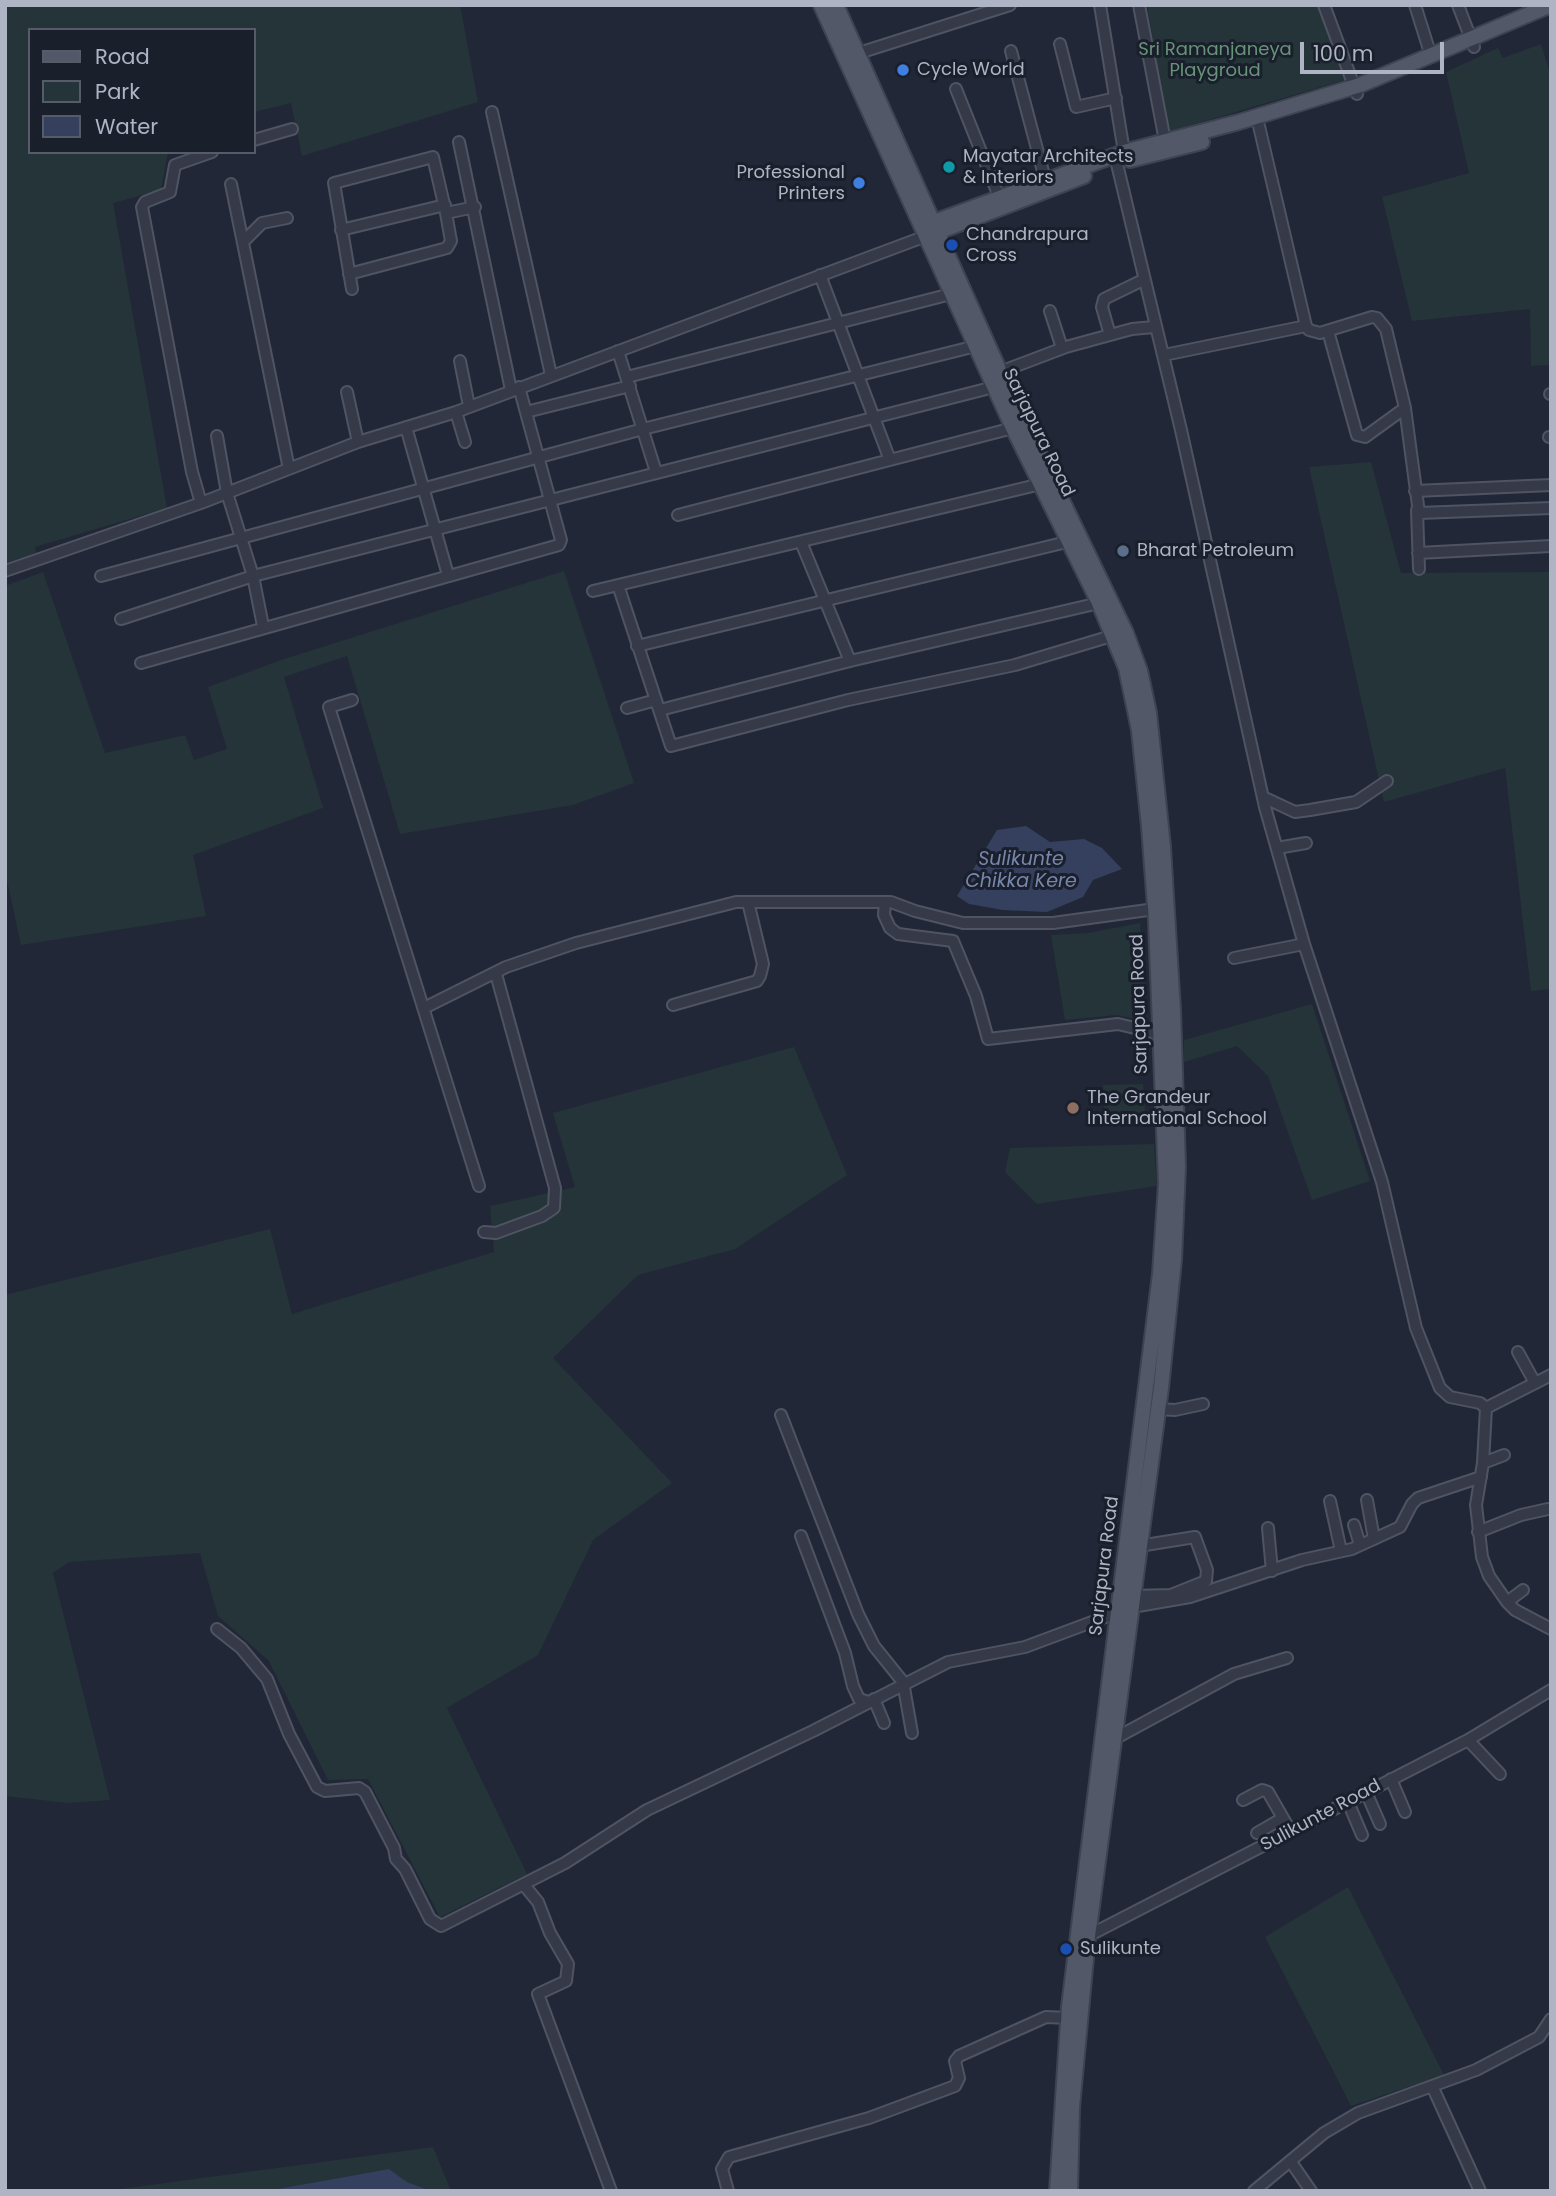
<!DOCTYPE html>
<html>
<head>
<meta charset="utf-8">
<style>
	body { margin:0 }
	#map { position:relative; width:1556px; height:2196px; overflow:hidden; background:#212737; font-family:Poppins,sans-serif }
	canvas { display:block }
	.frame { position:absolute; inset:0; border:7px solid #afb4c4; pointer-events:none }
	.legend { position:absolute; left:28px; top:28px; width:228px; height:126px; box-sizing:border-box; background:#1a1f2c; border:2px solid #565b69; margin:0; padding:9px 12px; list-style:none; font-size:21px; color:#afb4c4 }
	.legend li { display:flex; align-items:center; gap:14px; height:35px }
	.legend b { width:35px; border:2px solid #565b69 }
	.scale { position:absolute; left:1300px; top:42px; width:144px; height:32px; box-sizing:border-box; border:4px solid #afb4c4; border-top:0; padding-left:9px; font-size:21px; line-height:24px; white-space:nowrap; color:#afb4c4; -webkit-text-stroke:5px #1a1f2c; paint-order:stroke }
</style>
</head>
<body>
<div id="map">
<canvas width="1556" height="2196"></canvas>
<div class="frame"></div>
<ul class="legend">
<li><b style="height:9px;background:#535868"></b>Road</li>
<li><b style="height:19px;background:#243439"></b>Park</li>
<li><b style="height:19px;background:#35405e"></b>Water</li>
</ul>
<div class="scale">100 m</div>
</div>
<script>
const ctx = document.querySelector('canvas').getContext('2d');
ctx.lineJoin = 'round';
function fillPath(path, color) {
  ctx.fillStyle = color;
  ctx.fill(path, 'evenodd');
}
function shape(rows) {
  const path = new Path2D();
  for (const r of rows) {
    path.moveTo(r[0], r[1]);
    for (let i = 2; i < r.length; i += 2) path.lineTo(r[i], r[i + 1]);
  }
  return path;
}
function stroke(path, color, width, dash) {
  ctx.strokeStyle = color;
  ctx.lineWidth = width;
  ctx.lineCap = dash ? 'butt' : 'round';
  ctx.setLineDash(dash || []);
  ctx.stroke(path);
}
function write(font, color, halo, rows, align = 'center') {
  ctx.font = font + ' Poppins,sans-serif';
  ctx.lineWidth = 6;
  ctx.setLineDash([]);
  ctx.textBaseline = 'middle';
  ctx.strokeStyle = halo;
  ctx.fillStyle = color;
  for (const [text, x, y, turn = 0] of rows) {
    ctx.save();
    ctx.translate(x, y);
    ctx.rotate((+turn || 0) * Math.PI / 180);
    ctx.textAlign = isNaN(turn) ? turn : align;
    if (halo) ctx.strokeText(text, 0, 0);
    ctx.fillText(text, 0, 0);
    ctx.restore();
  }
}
const green = shape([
	[5,5,460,5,478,102,302,156,291,103,254,112,254,30,30,30,30,152,168,152,161,190,113,203,167,508,35,547,36,553,5,563],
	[1147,5,1323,5,1348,79,1168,132],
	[1541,44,1551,77,1551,365,1531,366,1530,309,1412,321,1382,197,1469,173,1446,72,1498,48,1503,58],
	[1371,462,1401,573,1551,572,1551,989,1531,991,1505,768,1384,802,1309,467],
	[564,571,634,783,573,805,400,834,347,656,284,677,323,808,193,855,206,916,21,945,5,871,5,586,43,572,105,753,185,735,194,760,227,749,208,687,281,660],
	[1140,923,1148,1021,1116,1015,1065,1020,1051,935,1088,933],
	[1312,1004,1370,1181,1312,1200,1268,1076,1237,1046,1184,1062,1184,1040],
	[794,1047,847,1175,735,1249,638,1275,553,1358,672,1483,593,1540,538,1655,447,1708,527,1874,440,1917,368,1779,328,1780,269,1661,218,1616,200,1553,69,1562,53,1573,110,1800,67,1803,5,1796,5,1295,270,1229,292,1314,494,1252,490,1206,575,1187,553,1113],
	[1143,1084,1146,1126,1105,1127,1103,1085],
	[1154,1144,1157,1186,1037,1204,1005,1172,1010,1148],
	[1348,1887,1444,2075,1351,2106,1265,1937],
	[433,2147,451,2191,431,2191,407,2182,389,2169,266,2191,106,2191]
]);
const water = shape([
	[1026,826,1050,842,1084,839,1102,848,1122,869,1093,880,1083,897,1047,912,1003,910,969,904,957,896,997,830],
	[389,2169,407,2182,431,2191,266,2191]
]);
const minor = shape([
	[1100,5,1124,152],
	[1139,5,1165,141],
	[1324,5,1357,94],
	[1415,5,1431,56],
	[1458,5,1474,47],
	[1060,44,1076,107,1116,98],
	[1011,51,1045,179],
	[859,53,1010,5],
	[956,89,1000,199],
	[492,112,551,375],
	[1259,126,1306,326,1309,330,1320,333,1372,317,1377,318,1386,329,1405,408,1419,513,1551,508],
	[254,140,292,129],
	[459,142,511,390],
	[1117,164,1181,430,1265,807,1304,944,1382,1182,1416,1328,1440,1388,1450,1397,1480,1403,1486,1408,1483,1463,1476,1505,1482,1557,1489,1576,1507,1602,1515,1610,1551,1629],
	[231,184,289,469],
	[341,230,445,205],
	[243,242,262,223,287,218],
	[349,274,447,248,451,241,446,213,475,207],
	[820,275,890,460],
	[352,289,334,183,433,157,446,213],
	[1050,311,1062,348],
	[1328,331,1357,435,1365,437,1405,408],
	[1110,335,1102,307,1104,299,1143,280],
	[618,351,656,472],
	[1164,355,1306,326],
	[460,361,469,406],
	[1000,372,1066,347,1132,329,1154,327],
	[627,377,951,294],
	[347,392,358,442],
	[1550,394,1551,394],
	[456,412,465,442],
	[526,412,630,386],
	[406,427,448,575],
	[217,436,227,493,253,576,263,626],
	[1549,437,1551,437],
	[1415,491,1551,485],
	[201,503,192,472,142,207,145,202,170,192,175,165,212,152],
	[1417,510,1419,569],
	[678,515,1013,428],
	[801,542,850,661],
	[1418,553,1551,546],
	[5,571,201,503,358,442,456,412,926,236],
	[101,576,643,429,976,346],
	[618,585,671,746,848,700,1015,665,1118,634],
	[593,591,1041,484],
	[121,619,253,576,994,387],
	[637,646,1075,540],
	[141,663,559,545,561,540,519,387],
	[352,700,329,707,479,1186],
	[627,708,656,700],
	[660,710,850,661,1099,603],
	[1263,797,1295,812,1310,810,1356,802,1387,781],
	[1277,848,1306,843],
	[885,902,884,915,890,928,898,934,953,941,976,996,988,1039,1118,1024,1168,1036],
	[1234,958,1304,944],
	[673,1005,757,981,760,976,763,964,748,902],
	[424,1008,506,967,576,943,736,902,891,902,915,911,963,923,1053,923,1155,909],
	[484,1232,496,1233,542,1216,554,1208,555,1188,496,974],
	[1518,1352,1535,1383],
	[1486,1408,1551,1375],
	[1159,1409,1175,1410,1203,1404],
	[781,1415,858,1614,874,1646,903,1682,912,1733],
	[1483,1463,1504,1455],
	[1367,1500,1374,1539],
	[1330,1501,1341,1551],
	[1354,1525,1360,1545],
	[1268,1528,1272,1571],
	[1478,1532,1521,1515,1548,1509],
	[801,1536,845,1653,853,1686,859,1699,869,1702],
	[1133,1596,1171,1595,1206,1581,1207,1570,1195,1537,1139,1546],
	[1507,1602,1523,1590],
	[217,1629,241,1648,267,1679,289,1734,317,1787,325,1791,359,1788,365,1792,394,1848,396,1859,405,1869,430,1919,441,1926,565,1863,647,1810,813,1731,948,1662,1025,1647,1132,1607,1190,1597,1302,1560,1352,1549,1400,1527,1412,1504,1418,1498,1481,1477],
	[874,1699,884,1723],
	[1114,1739,1234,1674,1287,1658],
	[1468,1740,1500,1774],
	[1391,1779,1405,1812],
	[1366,1792,1380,1824],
	[1243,1800,1262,1790,1268,1792,1291,1832],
	[1348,1802,1362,1835],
	[1257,1833,1283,1818],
	[524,1885,538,1902,550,1933,568,1964,566,1981,538,1994,611,2191],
	[1084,1938,1468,1740,1551,1690],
	[1433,2088,1480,2191],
	[1291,2162,1311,2191],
	[728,2191,722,2169,729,2157,869,2118,955,2086,959,2078,955,2061,959,2056,1046,2017,1068,2018],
	[1254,2191,1324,2133,1358,2113,1476,2070,1539,2037,1551,2019]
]);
const major = shape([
	[821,5,1013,428,1099,603,1126,668,1139,730,1149,826,1156,920,1166,1184,1160,1274,1069,2007,1057,2191],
	[836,5,1000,372,1126,633,1140,671,1149,713,1163,847,1173,1010,1178,1167,1174,1260,1161,1388,1088,1936,1072,2107,1070,2191],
	[1130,160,1202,142],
	[926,225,1124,152,1239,122,1360,85,1551,5],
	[930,235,1084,176]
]);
const markers = [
	[903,70,7,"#3f7fe0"],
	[949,167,7,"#0f9aa8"],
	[859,183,7,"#3f7fe0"],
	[952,245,7,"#1a4fb4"],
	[1123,551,7,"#5c6f8a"],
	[1073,1108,7,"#8d6e63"],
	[1066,1949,7,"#1a4fb4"]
];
const parkNames = [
	["Sri Ramanjaneya",1215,50],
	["Playgroud",1215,71]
];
const poiNames = [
	["Cycle World",917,70],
	["Mayatar Architects",963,157],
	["& Interiors",963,178],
	["Professional",845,173,"right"],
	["Printers",845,194,"right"],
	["Chandrapura",966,235],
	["Cross",966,256],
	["Bharat Petroleum",1137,551],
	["The Grandeur",1087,1098],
	["International School",1087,1119],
	["Sulikunte",1080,1949]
];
const streetNames = [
	["Sarjapura Road",1038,433,64],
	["Sarjapura Road",1140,1004,-92],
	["Sarjapura Road",1105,1566,-83],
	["Sulikunte Road",1321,1816,-28]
];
const waterNames = [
	["Sulikunte",1021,860],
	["Chikka Kere",1021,882]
];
fillPath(green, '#243439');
fillPath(water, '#35405e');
stroke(minor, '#4f5462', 14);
stroke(major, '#3e4351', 18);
stroke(minor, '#353948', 10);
stroke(major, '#535868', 14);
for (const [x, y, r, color] of markers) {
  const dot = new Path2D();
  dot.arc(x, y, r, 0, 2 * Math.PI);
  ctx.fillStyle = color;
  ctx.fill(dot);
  stroke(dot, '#1a1f2c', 2.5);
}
write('18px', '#679479', '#1a1f2c', parkNames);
write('18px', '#afb4c4', '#1a1f2c', poiNames, 'left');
write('18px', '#afb4c4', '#1a1f2c', streetNames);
write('italic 19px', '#7886ac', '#1a1f2c', waterNames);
</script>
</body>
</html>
